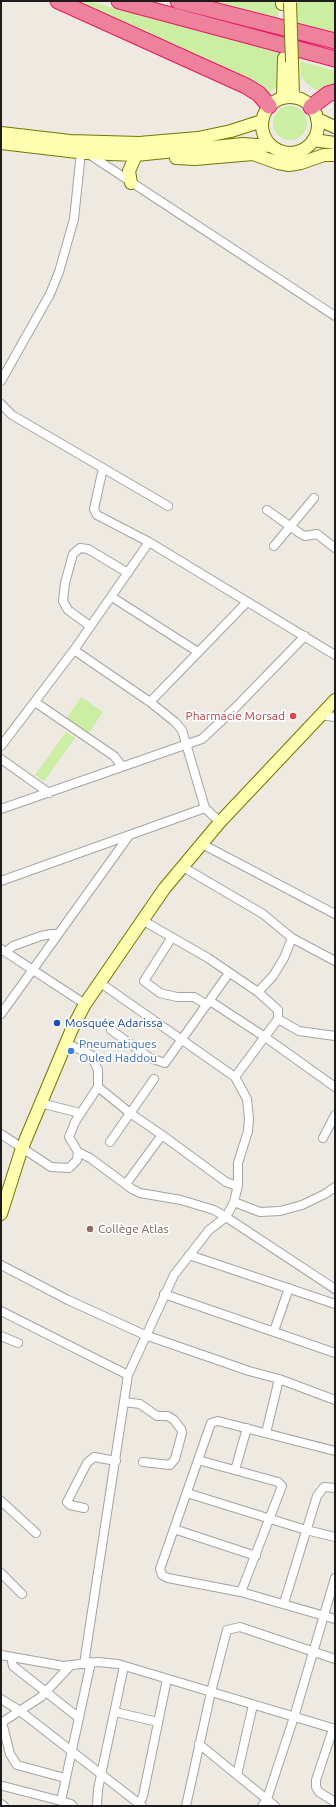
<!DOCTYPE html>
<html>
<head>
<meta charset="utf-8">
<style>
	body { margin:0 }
	#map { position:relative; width:336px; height:1807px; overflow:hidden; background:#efeae1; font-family:Ubuntu,sans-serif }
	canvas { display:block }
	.frame { position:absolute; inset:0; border:2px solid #1c1c1c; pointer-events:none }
</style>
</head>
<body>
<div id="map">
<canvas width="336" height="1807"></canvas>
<div class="frame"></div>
</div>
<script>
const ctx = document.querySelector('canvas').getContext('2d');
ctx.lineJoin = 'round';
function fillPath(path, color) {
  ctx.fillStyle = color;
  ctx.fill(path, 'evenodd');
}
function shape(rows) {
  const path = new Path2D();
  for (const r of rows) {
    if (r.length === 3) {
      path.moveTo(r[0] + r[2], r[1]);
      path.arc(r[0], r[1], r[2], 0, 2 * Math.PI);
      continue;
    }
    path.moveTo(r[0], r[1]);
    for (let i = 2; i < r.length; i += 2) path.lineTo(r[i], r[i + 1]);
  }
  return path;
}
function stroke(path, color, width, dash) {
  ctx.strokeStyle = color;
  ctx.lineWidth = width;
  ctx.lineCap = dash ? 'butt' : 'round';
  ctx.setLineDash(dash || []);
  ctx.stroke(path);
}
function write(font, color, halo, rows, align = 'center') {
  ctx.font = font + ' Ubuntu,sans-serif';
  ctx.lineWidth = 3.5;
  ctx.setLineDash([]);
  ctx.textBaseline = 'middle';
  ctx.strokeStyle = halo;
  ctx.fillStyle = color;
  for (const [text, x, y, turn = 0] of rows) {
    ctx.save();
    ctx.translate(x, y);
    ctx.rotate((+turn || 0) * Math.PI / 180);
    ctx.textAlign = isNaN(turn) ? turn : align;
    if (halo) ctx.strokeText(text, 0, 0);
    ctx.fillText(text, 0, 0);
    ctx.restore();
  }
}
const grass = shape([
	[70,1,88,1,280,53,282,76,280,84,268,94],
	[207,1,278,1,278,20],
	[296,1,335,1,335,36,298,26],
	[300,61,335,71,335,87,320,92,307,84,301,76],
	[290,123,17],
	[81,697,103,712,88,734,66,719],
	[66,732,75,738,44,781,35,775]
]);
const street = shape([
	[87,153,335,316],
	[1,381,50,294,59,272,74,219,81,152],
	[1,404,12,415,168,506],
	[103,468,94,509,97,515,149,542,335,655],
	[267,510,301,534,305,536,317,534,335,548],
	[274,546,314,498],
	[112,597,198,652],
	[90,626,68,610,63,601,65,583,73,554,80,548,88,549,128,573],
	[74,650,150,702,175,722,182,730,205,808,220,822],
	[35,702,114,756,121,765],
	[150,702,247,602],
	[320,715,335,717],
	[1,746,74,650,149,542],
	[1,759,49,793],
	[1,809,202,739,235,708,305,636],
	[202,844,335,914],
	[183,867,263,914,292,938,335,961],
	[1,881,205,808],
	[142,920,208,958,258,992,278,1010,278,1019,235,1077],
	[172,937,144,981,160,993,177,997,194,997,207,1005],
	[1,949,85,1004],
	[6,952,13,946,41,936,51,934,58,934],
	[258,992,273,976,284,958,292,938],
	[210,1001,265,1037,335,1087],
	[1,1014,128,837],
	[278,1019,299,1031,335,1036],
	[111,1030,150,1058,165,1063,229,973],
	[98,1087,130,1113,162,1135,226,1182,234,1185,238,1185],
	[40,1103,80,1113],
	[1,1134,51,1167,69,1168,77,1160,78,1152,69,1137,75,1122,98,1087,98,1070,91,1055,66,1043],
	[323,1138,335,1115],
	[110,1142,154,1079],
	[78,1152,90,1158,132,1189,140,1193,181,1200,214,1210,226,1217,234,1202,238,1185,238,1163,248,1131,249,1119,247,1099,235,1077,99,982],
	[126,1184,162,1135],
	[234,1202,260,1212,280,1211,302,1205,325,1194,335,1187],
	[189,1255,335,1304],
	[1,1265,68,1300,145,1335,249,1371,279,1379,335,1400],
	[164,1294,335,1353],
	[1,1311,128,1375],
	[274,1331,289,1288],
	[1,1336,18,1343],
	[124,1402,140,1404,157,1416,168,1416,174,1420,181,1429,182,1433,175,1459,170,1465,143,1462],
	[266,1433,279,1379],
	[335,1451,218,1421,211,1423,160,1569,162,1575,168,1578,241,1592,335,1619],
	[198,1460,278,1482,282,1486,241,1592],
	[235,1470,247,1428],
	[187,1493,306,1530,335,1537],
	[1,1501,36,1533],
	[84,1508,70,1505,67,1502,87,1463,94,1457,116,1461],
	[174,1529,256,1556],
	[1,1573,22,1594],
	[284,1603,317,1496,324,1487,335,1488],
	[1,1655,63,1666,98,1662,118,1664,335,1729],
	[11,1657,13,1666,79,1718],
	[84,1664,128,1375,174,1275,209,1230,226,1217,335,1289],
	[1,1699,20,1711,142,1806],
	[115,1712,158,1722],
	[2,1722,10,1754,17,1765,65,1778],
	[1,1723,41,1697,70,1666],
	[333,1729,316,1780,316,1787,319,1792,335,1802],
	[199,1744,275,1806],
	[237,1775,253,1705],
	[3,1786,61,1801],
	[1,1804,4,1806],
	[73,1806,71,1804,61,1801,91,1662],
	[97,1806,98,1789,124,1666],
	[138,1806,143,1796,167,1679],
	[186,1806,211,1692,227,1630,240,1627,335,1659],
	[262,1806,267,1799,294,1717,335,1578]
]);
const secondary = shape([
	[282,1,282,4],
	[292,62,293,97],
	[290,125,28],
	[283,97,284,58],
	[317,119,335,127],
	[1,133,70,141,139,143,198,138,231,131,262,121],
	[313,140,335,143],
	[1,143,86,153,136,155,243,144,270,146],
	[176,158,195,159,253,154,278,163,289,165,301,163,324,155,335,155],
	[131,183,129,171,136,155],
	[1,1214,22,1148,72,1029,85,1004,164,889,220,822,335,700]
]);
const highway = shape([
	[58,1,246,86,259,94,269,106],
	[119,1,335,59],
	[178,1,335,41],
	[311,107,328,94,335,92]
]);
const secondaryBridge = shape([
	[290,3,292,62]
]);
const markers = [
	[293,716,4,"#e0444e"],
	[57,1023,4,"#1a4fb4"],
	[71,1051,4,"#3f7fe0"],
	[90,1229,4,"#8d6e63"]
];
const healthNames = [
	["Pharmacie Morsad",285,716]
];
const transitNames = [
	["Mosquée Adarissa",65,1023]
];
const shopNames = [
	["Pneumatiques",79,1044],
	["Ouled Haddou",79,1058]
];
const educationNames = [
	["Collège Atlas",98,1229]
];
fillPath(grass, '#cbeea2');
stroke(street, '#a3a3a3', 10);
stroke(secondary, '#707700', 14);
stroke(highway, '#e61567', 17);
stroke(street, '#fff', 8);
stroke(secondary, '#ffffaf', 12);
stroke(highway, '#ee819b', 15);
stroke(secondaryBridge, '#707700', 14, []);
stroke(secondaryBridge, '#ffffaf', 12);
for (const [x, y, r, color] of markers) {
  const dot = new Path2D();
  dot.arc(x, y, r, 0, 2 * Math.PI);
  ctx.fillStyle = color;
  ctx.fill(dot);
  stroke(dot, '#fff', 1.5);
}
write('12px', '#be3a42', '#fff', healthNames, 'right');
write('12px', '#164399', '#fff', transitNames, 'left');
write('12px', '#366cbe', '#fff', shopNames, 'left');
write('12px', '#785e54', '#fff', educationNames, 'left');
</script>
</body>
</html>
